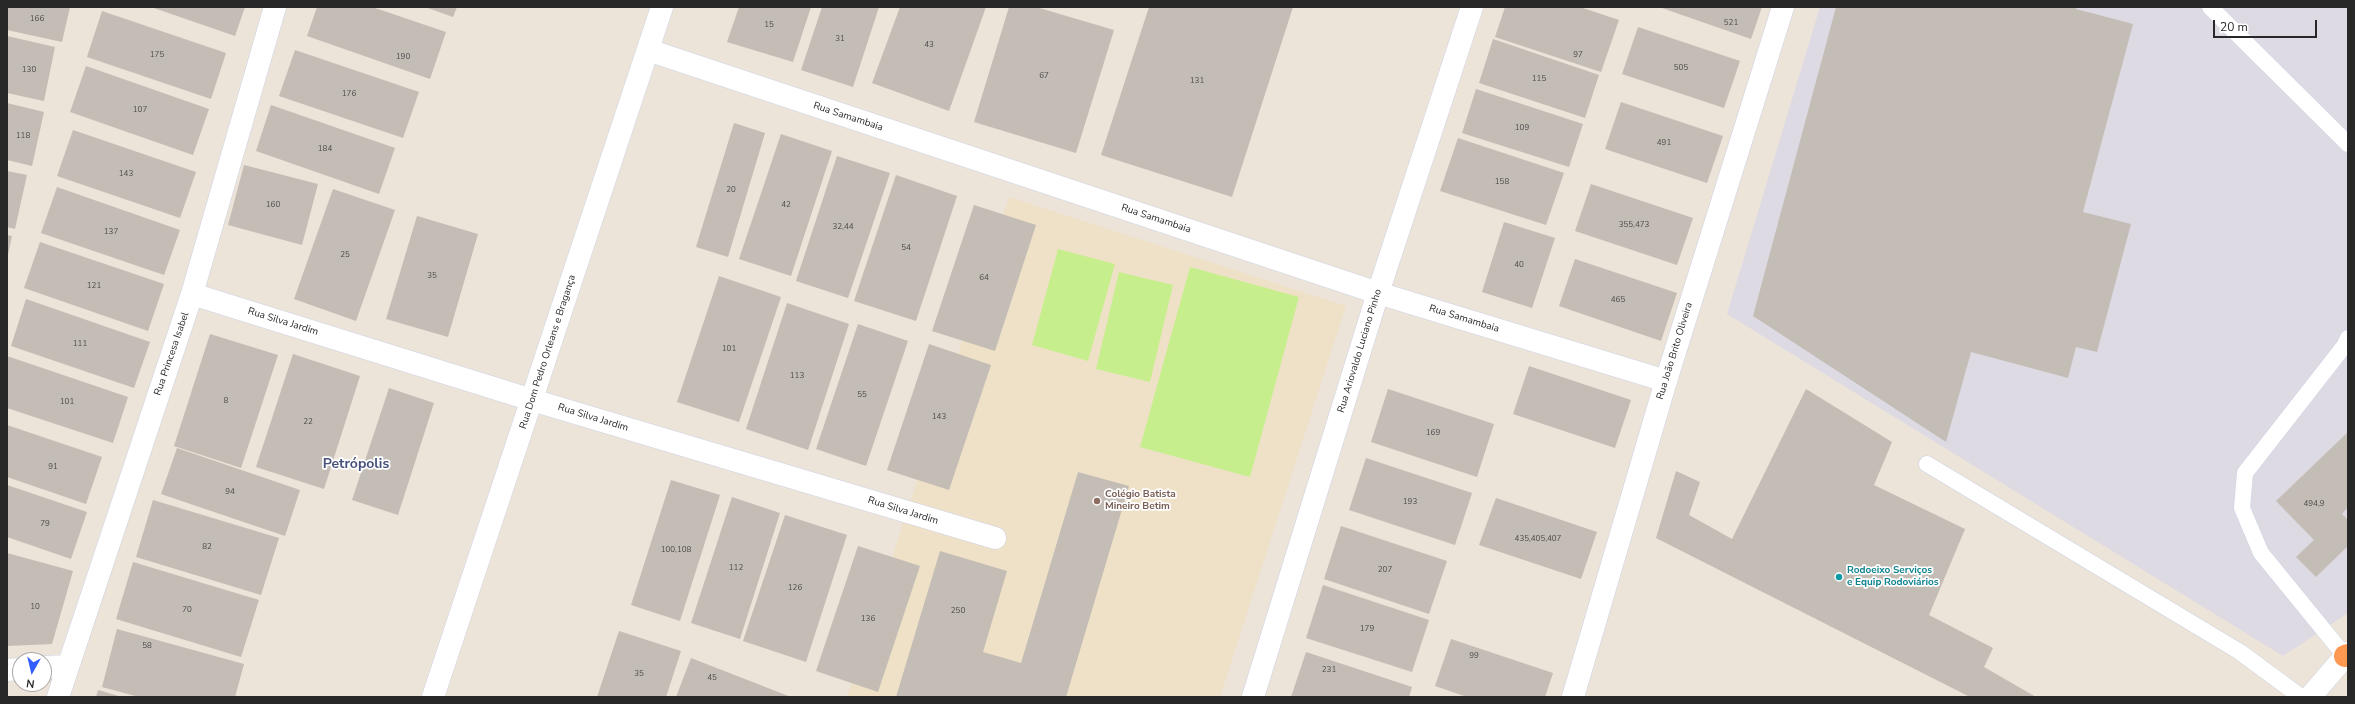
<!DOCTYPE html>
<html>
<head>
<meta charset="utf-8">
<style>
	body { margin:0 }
	#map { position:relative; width:2355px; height:704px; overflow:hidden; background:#ece3d9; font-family:"Nunito Sans",sans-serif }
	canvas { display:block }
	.frame { position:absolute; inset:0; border:8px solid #282828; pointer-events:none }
	.north { position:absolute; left:12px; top:652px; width:40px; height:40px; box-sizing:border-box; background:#fff; border:1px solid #a9a9a9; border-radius:50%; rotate:188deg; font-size:11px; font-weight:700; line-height:16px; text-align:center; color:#282828 }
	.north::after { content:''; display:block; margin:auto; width:14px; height:18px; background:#335dff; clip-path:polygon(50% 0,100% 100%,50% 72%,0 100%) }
	.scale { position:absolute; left:2213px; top:20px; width:104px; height:18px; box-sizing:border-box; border:2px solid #282828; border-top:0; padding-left:5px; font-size:12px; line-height:14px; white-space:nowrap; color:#282828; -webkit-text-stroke:3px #fff; paint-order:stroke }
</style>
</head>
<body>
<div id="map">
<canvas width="2355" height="704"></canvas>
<div class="frame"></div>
<div class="north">N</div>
<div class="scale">20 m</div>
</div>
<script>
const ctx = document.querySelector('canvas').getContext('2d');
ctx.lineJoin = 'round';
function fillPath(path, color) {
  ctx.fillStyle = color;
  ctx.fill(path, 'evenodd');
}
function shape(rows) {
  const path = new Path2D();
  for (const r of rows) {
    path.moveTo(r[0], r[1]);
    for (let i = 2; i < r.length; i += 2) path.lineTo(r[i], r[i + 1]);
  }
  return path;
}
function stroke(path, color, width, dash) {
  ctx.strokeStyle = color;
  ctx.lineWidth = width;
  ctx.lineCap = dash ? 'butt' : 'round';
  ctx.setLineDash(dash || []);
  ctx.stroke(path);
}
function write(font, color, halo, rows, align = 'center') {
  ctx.font = font + ' "Nunito Sans",sans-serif';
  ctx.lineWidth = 3.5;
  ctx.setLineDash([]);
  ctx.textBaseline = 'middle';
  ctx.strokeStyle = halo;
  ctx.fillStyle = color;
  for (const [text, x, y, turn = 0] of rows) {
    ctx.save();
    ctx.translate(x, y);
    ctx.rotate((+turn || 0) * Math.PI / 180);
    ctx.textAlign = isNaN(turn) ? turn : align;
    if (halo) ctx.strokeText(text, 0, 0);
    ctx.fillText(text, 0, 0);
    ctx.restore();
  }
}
const industrial = shape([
	[1820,7,2348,7,2348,613,2283,656,1727,314]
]);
const education = shape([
	[1009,197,1346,306,1220,697,847,697]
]);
const pitch = shape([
	[1058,249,1115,264,1088,361,1032,345],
	[1190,267,1299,297,1250,477,1140,447],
	[1119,272,1173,285,1150,382,1096,369]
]);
const building = shape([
	[7,7,70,7,62,42,7,30],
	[151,7,245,7,235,36],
	[317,7,372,7,446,32,430,79,307,36],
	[425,7,457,7,453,17],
	[739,7,811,7,793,62,727,42],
	[822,7,879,7,853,87,801,70],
	[900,7,986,7,949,111,872,83],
	[1009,7,1036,7,1114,30,1076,153,974,122],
	[1149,7,1293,7,1232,197,1101,155],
	[1505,7,1580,7,1619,20,1601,72,1495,37],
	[1659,7,1762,7,1751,39],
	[1836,7,2076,7,2076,9,2133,24,2083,212,2131,224,2097,352,2076,347,2068,378,1971,352,1946,442,1753,316],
	[102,11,226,53,211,99,87,57],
	[1638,27,1740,61,1724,108,1622,74],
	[7,36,55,47,44,101,7,93],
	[1493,39,1599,75,1585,118,1479,83],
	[295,50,419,92,403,138,279,96],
	[86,66,209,109,193,155,70,112],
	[1476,89,1583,124,1569,167,1462,133],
	[1621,102,1723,136,1707,183,1605,149],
	[7,103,44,112,32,166,7,160],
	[271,105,395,148,379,194,256,151],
	[734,123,765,133,728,257,696,247],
	[73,130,196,172,180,218,57,176],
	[781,134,832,151,791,276,739,259],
	[1458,138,1564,173,1546,225,1440,191],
	[837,156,890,173,848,298,796,281],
	[244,165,318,184,302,245,228,225],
	[7,171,27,175,15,229,7,227],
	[896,175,957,196,916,321,854,301],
	[1591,184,1693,218,1677,265,1575,231],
	[57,187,180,230,164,275,41,233],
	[333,189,395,210,356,321,294,299],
	[974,205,1036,225,995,351,932,331],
	[417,216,478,234,448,337,386,319],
	[1504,222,1555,238,1532,308,1482,292],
	[7,235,12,236,8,255,7,255],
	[40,242,164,284,148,331,24,288],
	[1575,259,1677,293,1661,341,1559,306],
	[719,276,781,297,739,422,677,402],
	[26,299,150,342,134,388,11,346],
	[787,303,849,324,808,450,746,429],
	[858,324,908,341,866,466,816,449],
	[210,334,278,355,241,468,174,446],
	[929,344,991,365,949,490,887,470],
	[293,354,360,376,324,489,256,467],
	[7,356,128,397,113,443,7,408],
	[1529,366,1631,400,1615,448,1513,414],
	[389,388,434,403,398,515,352,500],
	[1388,389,1494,424,1477,477,1371,442],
	[1806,389,1892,442,1874,485,1965,529,1929,615,1993,648,1984,667,2036,697,1970,697,1656,538,1676,471,1700,482,1689,515,1732,539],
	[7,425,102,457,86,504,7,477],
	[2348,432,2348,507,2342,514,2348,520,2348,546,2316,577,2296,557,2314,540,2276,501],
	[177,448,300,490,285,536,161,494],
	[1366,458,1472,493,1455,545,1349,510],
	[1078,472,1129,486,1066,697,896,697,940,551,1007,571,983,652,1021,663],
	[671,480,720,495,680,621,631,605],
	[7,485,87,512,71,559,7,537],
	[732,497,780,513,740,639,691,623],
	[1496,498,1597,532,1581,579,1479,545],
	[153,500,279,538,261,595,136,557],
	[785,515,847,535,806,662,743,641],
	[1341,526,1447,561,1429,614,1324,579],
	[858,546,920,566,878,692,816,671],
	[7,553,73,571,52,644,7,646],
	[133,562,259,600,241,657,116,619],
	[1323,585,1429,620,1412,672,1306,638],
	[117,629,244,664,235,697,139,697,102,687],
	[619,631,681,651,666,697,597,697],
	[1451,639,1553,673,1545,697,1467,697,1435,686],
	[1306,652,1412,687,1409,697,1291,697],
	[691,658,791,697,676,697],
	[98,690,122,697,96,697]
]);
const service = shape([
	[2210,7,2348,144],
	[1927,464,2240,652,2301,697],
	[2345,656,2261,553,2242,508,2245,473,2345,345,2348,338]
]);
const minor = shape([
	[648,50,1378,293,1666,381],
	[192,294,532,400,995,538],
	[44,667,67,666],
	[7,670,20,669],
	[58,697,192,294,275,7],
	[433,697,662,7]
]);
const tertiary = shape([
	[1253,697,1378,293,1472,7],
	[1573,697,1666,381,1783,7]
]);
const secondary = shape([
	[2310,697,2348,653]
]);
const motorway = shape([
	[2345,656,2348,655]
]);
const markers = [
	[1097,501,4,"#8d6e63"],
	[1839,577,4,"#0f9aa8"]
];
const numberNames = [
	["166",37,19],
	["521",1731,23],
	["15",769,25],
	["31",840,39],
	["43",929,45],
	["175",157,55],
	["97",1578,55],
	["190",403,57],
	["505",1681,68],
	["130",29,70],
	["67",1044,76],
	["115",1539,79],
	["131",1197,81],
	["176",349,94],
	["107",140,110],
	["109",1522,128],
	["118",23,136],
	["491",1664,143],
	["184",325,149],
	["143",126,174],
	["158",1502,182],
	["20",731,190],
	["160",273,205],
	["42",786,205],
	["355,473",1634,225],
	["32,44",843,227],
	["137",111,232],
	["54",906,248],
	["25",345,255],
	["40",1519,265],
	["35",432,276],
	["64",984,278],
	["121",94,286],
	["465",1618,300],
	["111",80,344],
	["101",729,349],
	["113",797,376],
	["55",862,395],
	["8",226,401],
	["101",67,402],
	["143",939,417],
	["22",308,422],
	["169",1433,433],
	["91",53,467],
	["94",230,492],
	["193",1410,502],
	["494,9",2314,504],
	["79",45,524],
	["435,405,407",1538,539],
	["82",207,547],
	["100,108",676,550],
	["112",736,568],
	["207",1385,570],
	["126",795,588],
	["10",35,607],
	["70",187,610],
	["250",958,611],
	["136",868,619],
	["179",1367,629],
	["58",147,646],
	["99",1474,656],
	["231",1329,670],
	["35",639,674],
	["45",712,678]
];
const streetNames = [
	["Rua Samambaia",848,117,18],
	["Rua Samambaia",1156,219,18],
	["Rua Samambaia",1464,319,17],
	["Rua Silva Jardim",283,322,17],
	["Rua Ariovaldo Luciano Pinho",1360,351,-73],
	["Rua João Brito Oliveira",1675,351,-73],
	["Rua Dom Pedro Orleans e Bragança",548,352,-72],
	["Rua Princesa Isabel",172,354,-71],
	["Rua Silva Jardim",593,418,17],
	["Rua Silva Jardim",903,511,17]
];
const educationNames = [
	["Colégio Batista",1105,495],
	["Mineiro Betim",1105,507]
];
const cultureNames = [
	["Rodoeixo Serviços",1847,571],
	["e Equip Rodoviários",1847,583]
];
const districtNames = [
	["Petrópolis",356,465]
];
fillPath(industrial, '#dddae4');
fillPath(education, '#efe1c7');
fillPath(pitch, '#c7ee8c');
fillPath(building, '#c3bdb6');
stroke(service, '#ced2e3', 17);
stroke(minor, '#ced2e3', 23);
stroke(tertiary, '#ced2e3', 23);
stroke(secondary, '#ced2e3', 23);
stroke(motorway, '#c7c7c7', 23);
stroke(service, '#fff', 16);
stroke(minor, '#fff', 22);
stroke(tertiary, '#fff', 22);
stroke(secondary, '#fff', 22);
stroke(motorway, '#ff9851', 22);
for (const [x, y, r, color] of markers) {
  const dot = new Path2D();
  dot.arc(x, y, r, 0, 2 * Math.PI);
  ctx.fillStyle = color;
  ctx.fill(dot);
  stroke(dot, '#fff', 1.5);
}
write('8px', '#4f4d4c', null, numberNames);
write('10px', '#282828', '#fff', streetNames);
write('bold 10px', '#785e54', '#fff', educationNames, 'left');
write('bold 10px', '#0d838f', '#fff', cultureNames, 'left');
write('bold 14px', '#47517b', '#fff', districtNames);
</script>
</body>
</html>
